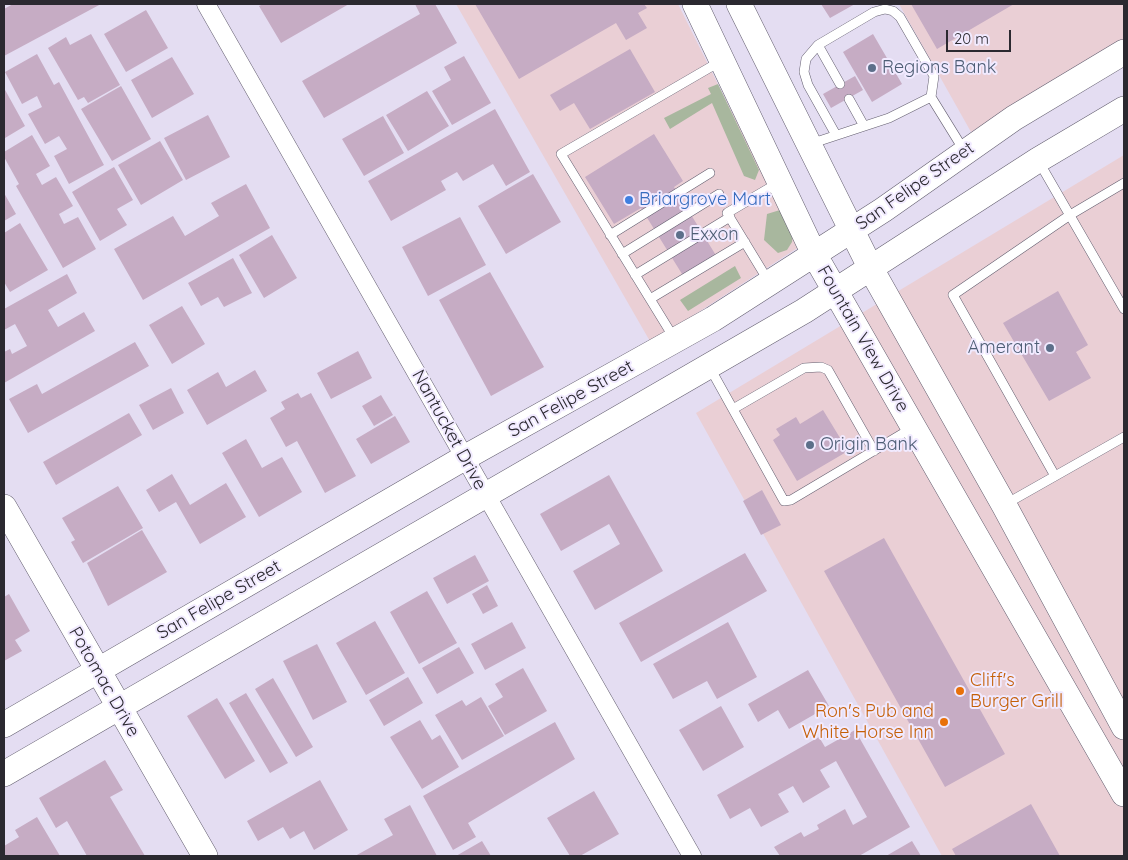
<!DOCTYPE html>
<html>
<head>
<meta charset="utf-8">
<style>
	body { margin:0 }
	#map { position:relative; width:1128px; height:860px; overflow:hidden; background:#e4ddf2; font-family:Quicksand,sans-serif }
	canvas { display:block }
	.frame { position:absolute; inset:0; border:5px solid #2b2930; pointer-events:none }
	.scale { position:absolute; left:946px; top:30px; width:65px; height:22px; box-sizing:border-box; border:2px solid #2b2930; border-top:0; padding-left:6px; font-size:15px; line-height:18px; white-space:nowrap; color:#2b2930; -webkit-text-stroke:4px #f1eaff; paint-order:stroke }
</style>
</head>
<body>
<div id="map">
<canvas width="1128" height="860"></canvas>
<div class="frame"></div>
<div class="scale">20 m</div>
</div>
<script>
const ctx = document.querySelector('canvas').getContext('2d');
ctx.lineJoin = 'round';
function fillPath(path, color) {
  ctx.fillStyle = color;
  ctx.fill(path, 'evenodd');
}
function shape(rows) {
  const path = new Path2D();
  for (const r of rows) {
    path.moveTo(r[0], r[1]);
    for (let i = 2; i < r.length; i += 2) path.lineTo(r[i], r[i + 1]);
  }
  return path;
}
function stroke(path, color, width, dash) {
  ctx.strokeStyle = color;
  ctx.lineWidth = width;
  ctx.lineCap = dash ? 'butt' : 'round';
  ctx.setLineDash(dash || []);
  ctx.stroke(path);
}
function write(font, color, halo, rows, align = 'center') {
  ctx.font = font + ' Quicksand,sans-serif';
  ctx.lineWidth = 4;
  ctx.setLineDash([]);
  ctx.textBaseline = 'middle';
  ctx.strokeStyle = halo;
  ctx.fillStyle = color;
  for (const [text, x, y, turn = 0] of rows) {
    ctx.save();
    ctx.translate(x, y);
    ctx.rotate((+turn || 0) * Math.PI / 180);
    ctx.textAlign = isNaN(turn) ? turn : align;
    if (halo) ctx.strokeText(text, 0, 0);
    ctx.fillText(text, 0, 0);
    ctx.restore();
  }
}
const commercial = shape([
	[456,4,678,4,799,247,651,343],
	[899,4,1124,4,1124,40,971,132],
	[1124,155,1124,856,942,856,696,413]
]);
const green = shape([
	[718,84,759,170,755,180,744,176,712,103,670,129,664,118,711,94,708,88],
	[780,210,793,234,792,242,787,250,778,253,764,240,767,214],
	[735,266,741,278,688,311,680,300]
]);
const building = shape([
	[13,4,101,4,4,56,4,9],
	[263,4,349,4,281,43,259,6],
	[415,4,435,4,457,43,324,118,302,81,420,14],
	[475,4,644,4,647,8,638,13,647,28,626,40,616,23,519,79],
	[821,4,855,4,830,18],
	[911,4,1014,4,937,49],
	[146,10,168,48,126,72,104,34],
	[91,34,120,85,88,103,84,97,78,100,48,48,66,37,70,45],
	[873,34,902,84,872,102,843,52],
	[630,49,655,92,590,129,574,103,560,111,550,95],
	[37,54,54,85,59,82,104,165,69,184,54,156,67,149,59,136,45,144,28,114,42,107,37,96,22,104,5,72],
	[464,56,491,103,452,125,432,91,451,80,444,67],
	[172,57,194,94,152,118,131,80],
	[855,76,863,90,831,108,823,94],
	[121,86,151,139,112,161,81,109],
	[4,88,25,126,5,138,4,136],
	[427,91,449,126,408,151,386,115],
	[495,109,530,172,506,186,493,164,463,181,457,172,441,181,446,190,391,221,368,181],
	[208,115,230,157,186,180,164,138],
	[383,116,404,153,364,176,342,139],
	[654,134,683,181,674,187,720,262,687,282,641,208,614,224,585,177],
	[32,135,50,166,36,174,42,185,56,177,73,206,59,214,64,224,78,217,96,249,63,268,16,186,19,184,4,157,4,152],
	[160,141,183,180,141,205,118,165],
	[114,167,133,200,117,209,127,225,100,241,72,192],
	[533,174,561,222,506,254,478,206],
	[246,184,270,228,143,300,114,249,173,216,185,236,219,216,211,203],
	[4,193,16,214,4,221],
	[460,217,486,265,428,296,402,247],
	[20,223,48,270,10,292,4,282,4,233],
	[272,235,297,278,264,298,239,255],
	[233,258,252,293,224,307,218,297,201,306,188,283],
	[490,272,544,367,491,396,439,300],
	[67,274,77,293,48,310,58,327,84,312,95,331,4,383,4,352,10,349,12,354,27,346,15,324,4,330,4,309],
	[1058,291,1088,345,1076,352,1091,378,1049,401,1003,323],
	[182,306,205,344,172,364,149,325],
	[135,342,149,366,28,433,9,399,37,384,42,394],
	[358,351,372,378,331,399,317,373],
	[255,370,267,391,207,425,187,390,218,372,226,387],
	[171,388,184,413,153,430,139,405],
	[298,393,301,398,311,393,356,476,325,493,297,441,286,447,270,418,285,409,281,402],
	[381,395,393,415,374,426,362,406],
	[823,410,848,451,797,481,773,440,780,435,776,429,796,417,800,424],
	[129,413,142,435,56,485,43,462],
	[395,416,410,442,371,464,356,439],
	[246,439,262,468,282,457,302,492,259,517,222,453],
	[172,474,190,505,226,483,246,517,200,544,176,502,159,512,146,490],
	[609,475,663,571,595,610,573,571,620,544,609,524,561,551,540,514],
	[118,486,143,528,83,563,71,542,75,540,62,518],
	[762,490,781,525,761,535,743,501],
	[142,530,167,572,108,606,87,563],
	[884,538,1005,754,945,787,824,571],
	[745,553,767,591,641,662,619,623],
	[475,555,489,581,447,604,433,578],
	[487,585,498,606,483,614,472,594],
	[427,591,457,643,419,664,390,612],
	[9,594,30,631,15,640,22,651,4,661,4,597],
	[375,621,405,673,366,695,336,643],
	[512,622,526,648,485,670,471,644],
	[728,622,757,677,717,699,707,681,673,699,653,664],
	[317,644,347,702,313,720,283,661],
	[459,647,474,673,437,694,422,668],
	[523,668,547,711,505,735,488,706,503,697,495,684],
	[808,670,829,706,789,729,778,710,758,722,748,704],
	[408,677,423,703,384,726,369,700],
	[273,678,313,747,296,757,255,689],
	[246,693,288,763,270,773,229,703],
	[481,697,504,736,462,760,435,715,462,700,466,706],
	[217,698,255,761,225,779,187,716],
	[721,706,744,747,703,771,679,730],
	[420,720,432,740,440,735,459,767,422,789,390,737],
	[555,722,575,759,468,823,476,837,453,850,423,796],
	[855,730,910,827,859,856,780,856,774,847,801,832,804,837,819,829,817,825,845,809,853,825,867,817,836,761,820,770,830,787,803,803,793,786,778,794,789,812,761,827,750,808,730,819,717,795,819,737,825,747],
	[105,760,123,790,110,797,145,856,87,856,67,821,56,828,39,798],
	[320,780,348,830,314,850,304,831,290,839,283,827,258,841,247,821],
	[594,791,619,834,580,856,570,856,547,818],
	[1031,804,1060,856,956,856,952,849],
	[410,805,437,856,355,856,393,835,384,819],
	[37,817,60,856,4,856,4,846,19,837,15,830],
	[482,841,491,856,456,856],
	[912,841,921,856,886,856]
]);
const lane = shape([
	[818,45,806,59,804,72,808,85,836,135],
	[840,84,818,45,874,12,885,9,893,11,900,17,934,76,931,97],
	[849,99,864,126],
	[810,144,889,118,931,97,965,152],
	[1039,162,1124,309],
	[610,235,710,173],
	[622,254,719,194],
	[635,275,730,217],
	[769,282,727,213,778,183],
	[650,299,745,242],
	[674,338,561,154,721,61],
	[710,368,784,501,791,500,912,428],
	[733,409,804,368,821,367,828,370,874,451],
	[1055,476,953,295,1070,215,1124,183],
	[1004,505,1124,437]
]);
const street = shape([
	[206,4,692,856]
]);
const secondary = shape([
	[695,4,814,254,1124,794],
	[739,4,871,269,1004,505,1124,727],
	[4,507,205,856],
	[4,725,464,458,713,319,883,210,1014,118,1124,52],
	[4,774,804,311,1038,160,1124,109]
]);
const markers = [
	[872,68,5,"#5c6f8a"],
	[629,200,5,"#3f7fe0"],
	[680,235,5,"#5c6f8a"],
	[1050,348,5,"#5c6f8a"],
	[810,445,5,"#5c6f8a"],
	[960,691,5,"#e8710a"],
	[944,722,5,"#e8710a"]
];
const serviceNames = [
	["Regions Bank",882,68],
	["Exxon",690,235],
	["Amerant",1040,348,"right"],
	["Origin Bank",820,445]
];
const streetNames = [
	["San Felipe Street",915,186,-35],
	["Fountain View Drive",863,339,60],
	["San Felipe Street",571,399,-29],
	["Nantucket Drive",449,430,61],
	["San Felipe Street",219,600,-30],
	["Potomac Drive",104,682,60]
];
const shopNames = [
	["Briargrove Mart",639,200]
];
const foodNames = [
	["Cliff's",970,681],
	["Burger Grill",970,702],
	["Ron's Pub and",934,712,"right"],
	["White Horse Inn",934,733,"right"]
];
fillPath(commercial, '#eacfd5');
fillPath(green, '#a8b79e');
fillPath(building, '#c6acc4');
stroke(lane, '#635e6f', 10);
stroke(street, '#635e6f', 19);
stroke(secondary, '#635e6f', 26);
stroke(lane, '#fff', 9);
stroke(street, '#fff', 18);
stroke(secondary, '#fff', 25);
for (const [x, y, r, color] of markers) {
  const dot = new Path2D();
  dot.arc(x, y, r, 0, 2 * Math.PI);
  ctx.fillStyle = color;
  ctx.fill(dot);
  stroke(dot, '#f1eaff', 2);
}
write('18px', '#4e5e75', '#f1eaff', serviceNames, 'left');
write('18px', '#2b2930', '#f1eaff', streetNames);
write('18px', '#366cbe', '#f1eaff', shopNames, 'left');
write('18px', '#c56008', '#f1eaff', foodNames, 'left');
</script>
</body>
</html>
